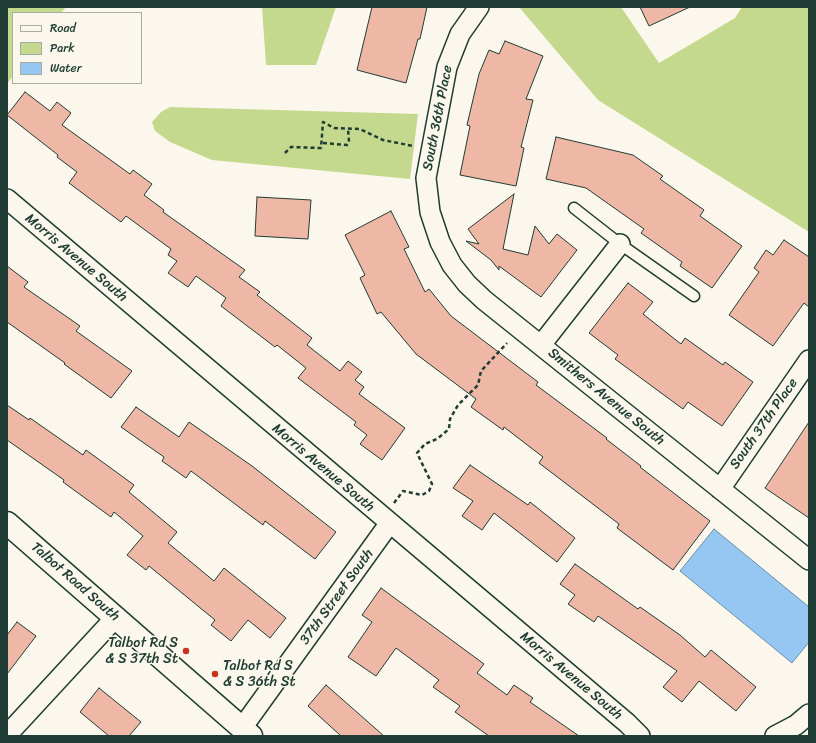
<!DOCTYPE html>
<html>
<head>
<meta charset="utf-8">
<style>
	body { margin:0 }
	#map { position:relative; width:816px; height:743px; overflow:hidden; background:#fbf7ec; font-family:Sriracha,sans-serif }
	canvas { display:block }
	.frame { position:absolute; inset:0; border:8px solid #1f3d34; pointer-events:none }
	.legend { position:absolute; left:12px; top:12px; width:130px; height:72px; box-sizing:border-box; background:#fbf7ec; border:1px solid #a3ada2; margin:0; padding:5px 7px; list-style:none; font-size:12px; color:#1f3d34 }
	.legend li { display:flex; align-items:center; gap:8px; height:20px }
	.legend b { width:20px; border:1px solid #a3ada2 }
</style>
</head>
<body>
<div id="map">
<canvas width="816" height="743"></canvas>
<div class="frame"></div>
<ul class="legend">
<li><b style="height:5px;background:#fbf7ec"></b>Road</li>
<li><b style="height:11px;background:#c5d98e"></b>Park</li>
<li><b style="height:11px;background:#95c7f2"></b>Water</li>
</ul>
</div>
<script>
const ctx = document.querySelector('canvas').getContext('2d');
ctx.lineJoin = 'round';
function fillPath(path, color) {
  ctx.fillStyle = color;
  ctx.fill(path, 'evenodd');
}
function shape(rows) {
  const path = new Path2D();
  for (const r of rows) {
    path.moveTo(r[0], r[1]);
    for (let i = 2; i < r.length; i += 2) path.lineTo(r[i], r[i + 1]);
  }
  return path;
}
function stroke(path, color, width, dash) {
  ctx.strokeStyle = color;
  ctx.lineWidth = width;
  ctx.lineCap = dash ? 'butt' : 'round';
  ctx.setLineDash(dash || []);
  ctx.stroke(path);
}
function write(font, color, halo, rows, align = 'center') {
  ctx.font = font + ' Sriracha,sans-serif';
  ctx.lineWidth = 3;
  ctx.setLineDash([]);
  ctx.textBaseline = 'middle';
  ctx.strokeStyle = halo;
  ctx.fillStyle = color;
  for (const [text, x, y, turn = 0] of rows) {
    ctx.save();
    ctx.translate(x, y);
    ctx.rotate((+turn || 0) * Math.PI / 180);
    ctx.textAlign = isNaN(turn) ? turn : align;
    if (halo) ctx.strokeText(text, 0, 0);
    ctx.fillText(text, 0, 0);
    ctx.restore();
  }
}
const green = shape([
	[7,7,66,7,61,13,13,13,13,76,7,84],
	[262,7,336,7,316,65,266,65],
	[519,7,621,7,659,63,735,18,742,7,809,7,809,232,598,100],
	[170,107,418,114,410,179,212,160,170,142,155,131,152,122,161,112]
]);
const water = shape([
	[714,529,809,607,809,642,792,663,680,571,714,529]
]);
const building = shape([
	[372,7,427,7,420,39,418,39,406,83,357,70,372,7],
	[640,7,690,7,649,26,640,7],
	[505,41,543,56,526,99,533,100,521,147,524,148,516,186,460,175,470,126,467,125,479,74,489,50,499,54,505,41],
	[25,92,50,111,57,102,71,113,62,125,130,174,133,170,152,184,144,195,164,210,163,212,245,270,239,277,260,292,257,295,312,338,307,345,340,371,348,361,362,372,355,380,364,387,359,394,405,428,382,460,360,444,367,435,354,425,356,422,298,378,306,368,277,345,275,347,221,306,226,298,196,276,188,287,168,273,177,261,168,255,171,249,126,216,121,222,69,183,77,172,57,157,58,155,7,115,25,92],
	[556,137,633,155,663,176,660,179,704,210,700,216,742,246,712,288,680,266,682,262,641,233,644,229,586,188,546,179,556,137],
	[514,194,503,249,528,255,535,226,549,244,557,234,577,250,541,297,499,266,499,270,491,260,466,241,479,244,468,229,514,194],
	[257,197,311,200,308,239,255,236,257,197],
	[391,211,409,247,404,249,425,292,429,289,451,316,538,382,536,385,607,438,606,439,641,466,640,467,710,521,673,570,617,528,619,524,539,463,543,457,504,427,503,430,471,407,476,399,416,354,381,312,377,314,360,278,365,275,345,235,391,211],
	[784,240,809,257,809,307,804,303,773,346,729,315,759,272,754,268,766,250,773,255,784,240],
	[7,266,28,282,24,287,80,326,76,331,132,371,111,398,64,364,65,363,7,322,7,266],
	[628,283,653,302,643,314,681,344,685,338,723,365,725,362,753,382,722,426,688,402,683,409,615,359,618,355,589,333,628,283],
	[7,405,29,420,30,418,83,455,86,450,134,485,129,492,177,532,168,543,214,581,224,568,286,618,270,638,248,620,231,641,211,625,215,620,149,566,146,570,127,555,143,536,114,512,111,517,63,482,64,480,7,440,7,405],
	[136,407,179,437,189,422,252,466,336,532,315,559,265,521,263,525,191,471,186,478,162,461,164,457,121,427,136,407],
	[809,422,809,518,765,488,809,422],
	[470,465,528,505,530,502,575,538,557,562,494,513,482,530,462,516,473,501,453,488,470,465],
	[575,564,638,609,640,607,680,635,705,657,711,650,756,687,736,711,699,681,682,702,663,687,677,671,598,616,594,622,568,604,575,595,560,584,575,564],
	[381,588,484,664,477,673,507,695,514,685,533,698,530,702,579,736,489,736,455,712,460,706,433,687,439,680,396,648,376,676,348,657,372,622,362,615,381,588],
	[17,622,36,636,7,674,7,635,17,622],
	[326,685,384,736,341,736,308,706,326,685],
	[99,688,141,722,129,736,109,736,80,712,99,688]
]);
const path = shape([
	[323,143,347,145,349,142,348,128],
	[285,153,291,147,321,148,323,122,334,128,360,129,383,140,413,146],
	[394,503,403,491,422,495,429,491,432,484,417,453,425,444,437,439,449,429,450,419,458,405,478,385,481,371,507,343]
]);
const service = shape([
	[574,208,620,244,694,296]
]);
const minor = shape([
	[479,7,460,34,447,67,426,178,430,212,440,242,452,265,467,284,484,300,809,560],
	[7,199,627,723,640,736],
	[541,345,620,244],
	[720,489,809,360],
	[242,728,389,524],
	[7,735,116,617],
	[775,736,796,725,809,714]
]);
const tertiary = shape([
	[7,523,251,736]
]);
const markers = [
	[186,651,4,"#c8321e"],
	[215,674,4,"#c8321e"]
];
const streetNames = [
	["South 36th Place",438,118,-79],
	["Morris Avenue South",76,258,40],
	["Smithers Avenue South",606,397,39],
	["South 37th Place",764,424,-55],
	["Morris Avenue South",323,468,40],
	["Talbot Road South",75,582,41],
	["37th Street South",337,597,-54],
	["Morris Avenue South",571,676,40]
];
const poiNames = [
	["Talbot Rd S",178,643],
	["& S 37th St",178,659],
	["Talbot Rd S",223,666,"left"],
	["& S 36th St",223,682,"left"]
];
fillPath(green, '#c5d98e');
fillPath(water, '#95c7f2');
stroke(water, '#6690a6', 1);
fillPath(building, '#efb7a5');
stroke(building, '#1f3d34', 1);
stroke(service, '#1f3d34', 13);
stroke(minor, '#1f3d34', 22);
stroke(tertiary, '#1f3d34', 25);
stroke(path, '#1f3d34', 2.5, [4, 3]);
stroke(service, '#fbf7ec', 10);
stroke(minor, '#fbf7ec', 19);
stroke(tertiary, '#fbf7ec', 22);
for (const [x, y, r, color] of markers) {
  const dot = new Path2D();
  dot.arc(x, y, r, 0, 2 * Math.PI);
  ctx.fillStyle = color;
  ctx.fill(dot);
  stroke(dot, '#fbf7ec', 1.5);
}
write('14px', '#1f3d34', '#fbf7ec', streetNames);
write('14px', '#1f3d34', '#fbf7ec', poiNames, 'right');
</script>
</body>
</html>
